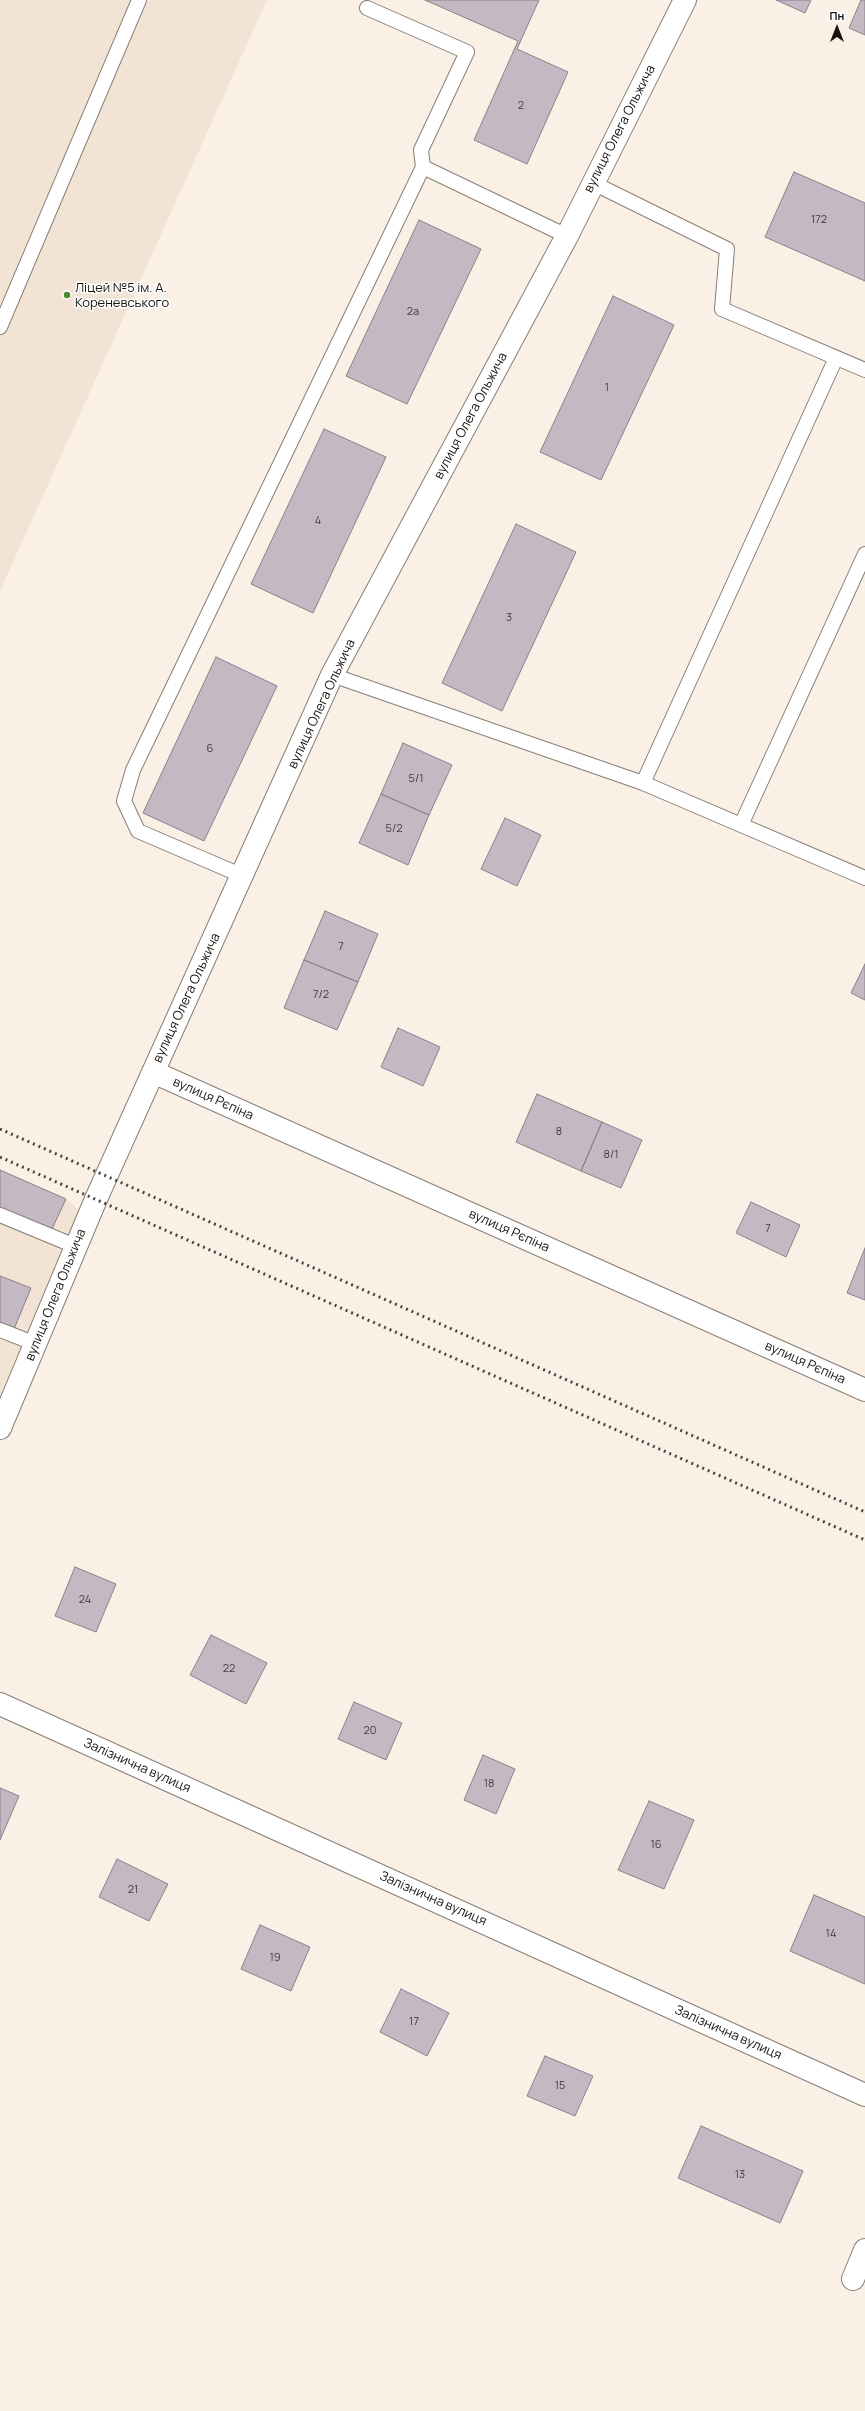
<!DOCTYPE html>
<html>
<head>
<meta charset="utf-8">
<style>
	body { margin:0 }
	#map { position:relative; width:865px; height:2411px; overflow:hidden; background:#fbf0e6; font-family:Manrope,sans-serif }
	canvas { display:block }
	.north { position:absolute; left:817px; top:8px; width:40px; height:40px; -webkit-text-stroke:3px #fff; paint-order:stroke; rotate:0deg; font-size:11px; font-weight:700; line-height:16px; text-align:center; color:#16130f }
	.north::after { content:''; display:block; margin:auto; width:14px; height:18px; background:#16130f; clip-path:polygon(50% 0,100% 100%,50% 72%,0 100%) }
</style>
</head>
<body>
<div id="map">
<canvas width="865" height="2411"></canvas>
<div class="north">Пн</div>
</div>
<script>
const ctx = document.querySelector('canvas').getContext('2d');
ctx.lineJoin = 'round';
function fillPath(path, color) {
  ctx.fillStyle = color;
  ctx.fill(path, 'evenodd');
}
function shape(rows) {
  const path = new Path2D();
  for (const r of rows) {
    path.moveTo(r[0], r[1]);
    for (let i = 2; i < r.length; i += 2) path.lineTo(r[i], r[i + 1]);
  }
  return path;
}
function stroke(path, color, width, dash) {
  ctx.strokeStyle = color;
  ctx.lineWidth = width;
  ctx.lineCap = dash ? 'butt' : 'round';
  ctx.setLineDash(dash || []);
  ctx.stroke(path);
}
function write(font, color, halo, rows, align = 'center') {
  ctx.font = font + ' Manrope,sans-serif';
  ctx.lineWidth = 3;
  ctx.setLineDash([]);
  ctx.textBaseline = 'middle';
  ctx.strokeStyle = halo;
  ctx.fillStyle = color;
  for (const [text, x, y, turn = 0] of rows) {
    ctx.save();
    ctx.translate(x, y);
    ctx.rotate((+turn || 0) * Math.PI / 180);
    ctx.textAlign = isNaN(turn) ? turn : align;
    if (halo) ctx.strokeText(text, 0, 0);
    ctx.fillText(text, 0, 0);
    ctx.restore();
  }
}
const built = shape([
	[0,0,267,0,0,591],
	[0,1170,66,1199,82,1213,0,1421]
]);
const building = shape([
	[425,0,539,0,517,49,568,72,527,164,474,140,518,41,425,0],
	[776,0,811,0,805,13,776,0],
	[861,0,865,0,865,35,849,28,861,0],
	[794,172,865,203,865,281,765,237,794,172],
	[419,220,481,249,407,404,346,376,419,220],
	[613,296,674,325,601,480,540,452,613,296],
	[324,429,386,457,313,613,251,584,324,429],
	[516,524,576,552,502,711,442,683,516,524],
	[216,657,277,686,204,841,143,813,216,657],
	[403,743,452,765,429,815,381,794,403,743],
	[381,794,429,815,408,865,359,843,381,794],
	[505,818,541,835,517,886,481,869,505,818],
	[325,911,378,934,358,982,304,960,325,911],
	[304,960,358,982,337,1030,284,1008,304,960],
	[865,964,865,1000,851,993,865,964],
	[398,1028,440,1047,423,1086,381,1067,398,1028],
	[537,1094,602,1122,581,1171,516,1142,537,1094],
	[602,1122,642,1140,621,1188,581,1171,602,1122],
	[0,1170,66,1199,51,1231,0,1209,0,1170],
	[751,1202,800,1225,786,1257,736,1233,751,1202],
	[865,1248,865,1300,847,1293,865,1248],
	[0,1276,31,1288,12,1334,0,1329,0,1276],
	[75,1567,116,1584,96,1632,55,1616,75,1567],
	[211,1635,267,1663,246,1704,190,1675,211,1635],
	[354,1702,402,1723,386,1760,338,1739,354,1702],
	[483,1755,515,1769,496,1814,464,1800,483,1755],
	[0,1788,19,1796,0,1840,0,1788],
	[649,1801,694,1820,664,1889,618,1870,649,1801],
	[117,1859,168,1884,149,1921,99,1897,117,1859],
	[814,1895,865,1917,865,1984,790,1951,814,1895],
	[260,1925,310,1947,291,1991,241,1969,260,1925],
	[401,1989,449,2013,427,2056,380,2032,401,1989],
	[545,2056,593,2076,575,2116,527,2096,545,2056],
	[701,2126,803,2171,780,2223,678,2178,701,2126]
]);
const service = shape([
	[367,8,467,52,421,150,423,167],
	[593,183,727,249,722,309,865,370],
	[0,327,139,0],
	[332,675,643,783,865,878],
	[643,783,836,358],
	[741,825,865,554],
	[243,876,138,831,124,801,133,770,423,167,567,236],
	[0,1215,75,1246],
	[0,1330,36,1344]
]);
const minor = shape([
	[153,1072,865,1390],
	[0,1428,96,1199,332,675,567,236,685,0],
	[0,1704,865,2095],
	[853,2279,865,2250]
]);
const rail = shape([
	[0,1129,865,1512],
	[0,1157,865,1540]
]);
const markers = [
	[67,295,4,"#498a2c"]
];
const numberNames = [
	["2",521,106],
	["172",819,220],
	["2а",413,312],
	["1",607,388],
	["4",318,521],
	["3",509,618],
	["6",210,749],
	["5/1",416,779],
	["5/2",394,829],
	["7",341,947],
	["7/2",321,995],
	["8",559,1132],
	["8/1",611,1155],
	["7",768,1229],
	["24",85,1600],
	["22",229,1669],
	["20",370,1731],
	["18",489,1784],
	["16",656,1845],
	["21",133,1890],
	["14",831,1934],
	["19",275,1958],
	["17",414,2022],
	["15",560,2086],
	["13",740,2175]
];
const streetNames = [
	["вулиця Олега Ольжича",620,129,-63],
	["вулиця Олега Ольжича",471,416,-62],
	["вулиця Олега Ольжича",322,704,-65],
	["вулиця Олега Ольжича",187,998,-65],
	["вулиця Рєпіна",213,1099,24],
	["вулиця Рєпіна",509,1231,24],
	["вулиця Олега Ольжича",56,1295,-68],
	["вулиця Рєпіна",805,1363,24],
	["Залізнична вулиця",137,1766,24],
	["Залізнична вулиця",433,1899,24],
	["Залізнична вулиця",728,2033,24]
];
const poiNames = [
	["Ліцей №5 ім. А.",75,288],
	["Кореневського",75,303]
];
fillPath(built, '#f3e3d4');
fillPath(building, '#c4b9c3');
stroke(building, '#8a8089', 1);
stroke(service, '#887f76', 16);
stroke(minor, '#887f76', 24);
stroke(service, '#fff', 14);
stroke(minor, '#fff', 22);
stroke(rail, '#4a4640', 3, [2, 4]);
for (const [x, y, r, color] of markers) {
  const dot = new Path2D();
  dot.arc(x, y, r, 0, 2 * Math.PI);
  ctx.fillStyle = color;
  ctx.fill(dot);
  stroke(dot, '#fff', 1.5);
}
write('11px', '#423c3c', null, numberNames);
write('13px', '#16130f', '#fff', streetNames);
write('13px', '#16130f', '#fff', poiNames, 'left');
</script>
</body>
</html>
